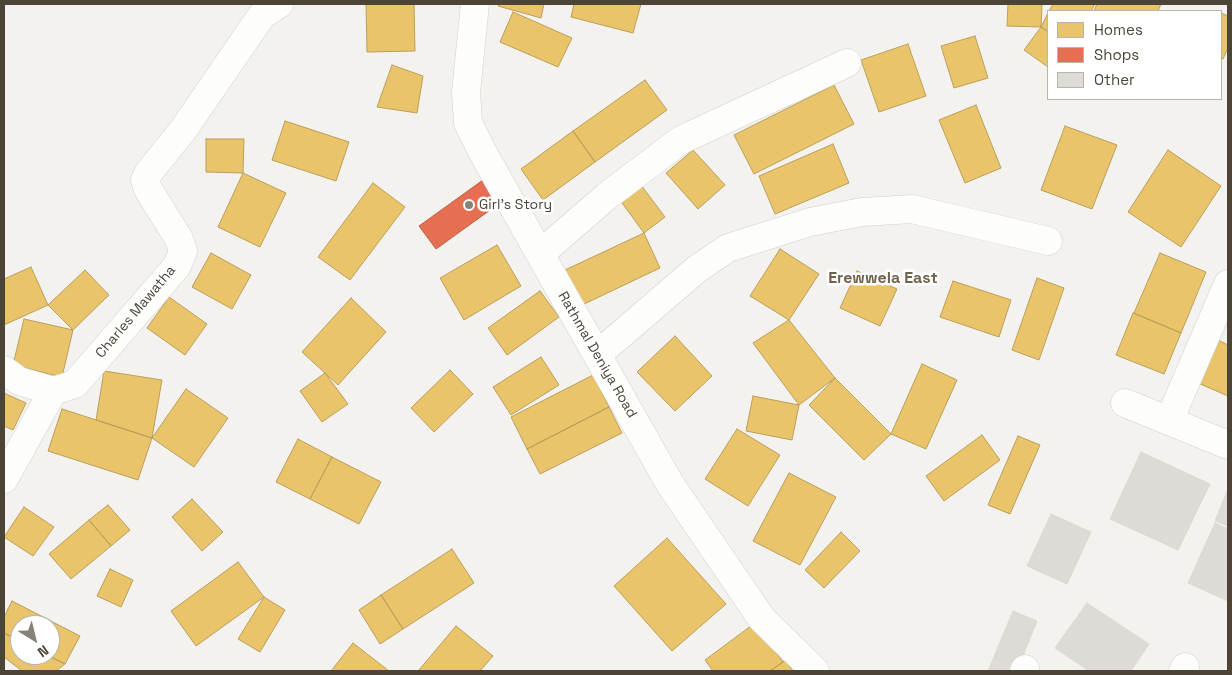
<!DOCTYPE html>
<html>
<head>
<meta charset="utf-8">
<style>
	body { margin:0 }
	#map { position:relative; width:1232px; height:675px; overflow:hidden; background:#f4f2ee; font-family:"Space Grotesk",sans-serif }
	canvas { display:block }
	.frame { position:absolute; inset:0; border:5px solid #4c4537; pointer-events:none }
	.legend { position:absolute; left:1047px; top:10px; width:175px; height:90px; box-sizing:border-box; background:#fff; border:1px solid #b7b5af; margin:0; padding:6px 9px; list-style:none; font-size:15px; color:#4c4537 }
	.legend li { display:flex; align-items:center; gap:10px; height:25px }
	.legend b { width:25px; border:1px solid #b7b5af }
	.north { position:absolute; left:10px; top:615px; width:50px; height:50px; box-sizing:border-box; background:#fff; border:1px solid #b7b5af; border-radius:50%; rotate:144deg; font-size:14px; font-weight:700; line-height:20px; text-align:center; color:#4c4537 }
	.north::after { content:''; display:block; margin:auto; width:18px; height:22px; background:#878277; clip-path:polygon(50% 0,100% 100%,50% 72%,0 100%) }
</style>
</head>
<body>
<div id="map">
<canvas width="1232" height="675"></canvas>
<div class="frame"></div>
<ul class="legend">
<li><b style="height:14px;background:#e9c46a"></b>Homes</li>
<li><b style="height:14px;background:#e76f51"></b>Shops</li>
<li><b style="height:14px;background:#dedbd6"></b>Other</li>
</ul>
<div class="north">N</div>
</div>
<script>
const ctx = document.querySelector('canvas').getContext('2d');
ctx.lineJoin = 'round';
function fillPath(path, color) {
  ctx.fillStyle = color;
  ctx.fill(path, 'evenodd');
}
function shape(rows) {
  const path = new Path2D();
  for (const r of rows) {
    path.moveTo(r[0], r[1]);
    for (let i = 2; i < r.length; i += 2) path.lineTo(r[i], r[i + 1]);
  }
  return path;
}
function stroke(path, color, width, dash) {
  ctx.strokeStyle = color;
  ctx.lineWidth = width;
  ctx.lineCap = dash ? 'butt' : 'round';
  ctx.setLineDash(dash || []);
  ctx.stroke(path);
}
function write(font, color, halo, rows, align = 'center') {
  ctx.font = font + ' "Space Grotesk",sans-serif';
  ctx.lineWidth = 5;
  ctx.setLineDash([]);
  ctx.textBaseline = 'middle';
  ctx.strokeStyle = halo;
  ctx.fillStyle = color;
  for (const [text, x, y, turn = 0] of rows) {
    ctx.save();
    ctx.translate(x, y);
    ctx.rotate((+turn || 0) * Math.PI / 180);
    ctx.textAlign = isNaN(turn) ? turn : align;
    if (halo) ctx.strokeText(text, 0, 0);
    ctx.fillText(text, 0, 0);
    ctx.restore();
  }
}
const homes = shape([
	[366,4,414,4,415,51,367,52,366,4],
	[499,4,544,4,541,18,498,6,499,4],
	[574,4,641,4,633,33,571,17,574,4],
	[1008,4,1042,4,1041,27,1007,26,1008,4],
	[1053,4,1095,4,1091,11,1049,11,1053,4],
	[1097,4,1161,4,1158,11,1094,11,1097,4],
	[513,12,572,38,558,67,500,42,513,12],
	[1048,13,1048,31,1041,27,1048,13],
	[1221,13,1228,16,1228,48,1223,59,1221,58,1221,13],
	[1041,27,1048,33,1048,67,1024,50,1041,27],
	[975,36,988,78,954,88,941,46,975,36],
	[908,44,926,96,879,112,861,60,908,44],
	[392,65,423,76,417,113,377,107,392,65],
	[645,80,667,110,595,162,573,131,645,80],
	[834,85,854,124,754,174,734,135,834,85],
	[976,105,1001,168,965,183,939,120,976,105],
	[285,121,349,142,336,181,272,160,285,121],
	[1065,126,1117,145,1092,209,1041,190,1065,126],
	[573,131,595,162,543,200,521,169,573,131],
	[206,139,244,139,243,173,206,172,206,139],
	[833,144,849,183,775,214,759,176,833,144],
	[693,150,725,185,698,209,666,173,693,150],
	[1168,150,1221,186,1181,247,1128,212,1168,150],
	[243,173,286,193,260,247,218,227,243,173],
	[638,181,665,217,644,233,617,196,638,181],
	[373,183,405,207,350,280,318,257,373,183],
	[644,233,660,268,582,305,565,270,644,233],
	[497,245,521,286,464,320,440,278,497,245],
	[780,249,819,274,789,320,750,296,780,249],
	[211,253,251,275,232,309,192,287,211,253],
	[1160,253,1206,272,1181,333,1134,313,1160,253],
	[31,267,48,305,4,325,4,279,31,267],
	[85,270,109,295,73,330,48,305,85,270],
	[857,271,897,289,880,326,840,308,857,271],
	[1037,278,1064,288,1039,360,1012,350,1037,278],
	[953,281,1011,300,999,337,940,317,953,281],
	[540,291,559,317,507,355,488,328,540,291],
	[169,297,207,324,185,355,147,328,169,297],
	[351,298,386,332,338,385,302,352,351,298],
	[1133,313,1181,333,1164,374,1116,355,1133,313],
	[24,319,73,330,62,377,13,365,24,319],
	[789,320,835,378,799,405,753,343,789,320],
	[675,336,712,376,675,411,637,372,675,336],
	[1218,340,1228,345,1228,396,1198,383,1218,340],
	[541,357,559,385,511,415,493,387,541,357],
	[922,364,957,380,926,449,891,434,922,364],
	[450,370,473,394,434,432,411,408,450,370],
	[104,371,162,380,152,438,96,420,104,371],
	[325,373,348,404,322,422,300,391,325,373],
	[593,375,609,407,527,449,511,417,593,375],
	[835,378,891,434,864,460,809,405,835,378],
	[186,389,228,418,194,467,152,438,186,389],
	[4,393,26,403,13,430,4,426,4,393],
	[753,396,799,405,792,440,746,431,753,396],
	[609,407,622,433,540,474,527,449,609,407],
	[62,409,152,438,138,480,48,451,62,409],
	[737,429,780,455,748,506,705,479,737,429],
	[982,435,1000,460,944,501,926,476,982,435],
	[1018,436,1040,445,1010,514,988,505,1018,436],
	[298,439,332,457,310,499,276,482,298,439],
	[332,457,381,482,359,524,310,499,332,457],
	[789,473,836,497,800,565,753,541,789,473],
	[192,499,223,532,202,551,172,517,192,499],
	[108,505,130,530,111,546,89,520,108,505],
	[24,507,54,527,33,556,4,537,24,507],
	[89,520,111,546,71,579,49,554,89,520],
	[841,532,860,551,824,588,805,570,841,532],
	[667,538,726,604,672,651,614,586,667,538],
	[452,549,474,583,403,629,381,595,452,549],
	[238,562,264,597,196,646,171,611,238,562],
	[110,569,133,580,121,607,97,596,110,569],
	[381,595,403,629,380,644,359,610,381,595],
	[264,597,285,610,260,652,238,639,264,597],
	[12,601,80,636,65,664,47,655,50,655,50,625,20,625,20,641,4,633,4,617,12,601],
	[755,623,783,662,770,671,713,671,705,660,755,623],
	[456,626,493,656,480,671,421,671,419,670,456,626],
	[4,633,20,641,20,655,47,655,65,664,56,671,22,671,4,657,4,633],
	[353,643,389,671,331,671,353,643],
	[785,660,793,671,770,671,783,662,785,660]
]);
const shops = shape([
	[483,180,500,203,436,249,419,226,483,180]
]);
const building = shape([
	[1141,452,1210,484,1178,550,1110,519,1141,452],
	[1228,489,1228,526,1215,521,1228,489],
	[1051,514,1091,532,1067,584,1027,566,1051,514],
	[1215,523,1228,529,1228,601,1188,583,1215,523],
	[1087,603,1149,644,1131,671,1089,671,1055,648,1087,603],
	[1013,611,1037,621,1017,671,988,671,1013,611]
]);
const minor = shape([
	[475,4,466,92,468,123,483,153,670,484,762,619,815,671],
	[540,254,607,196,681,140,847,63],
	[597,355,697,269,728,248,810,222,862,212,912,209,1048,241],
	[4,370,19,381,53,391,75,384,177,266,183,251,179,239,148,189,145,180,149,172,183,130,262,15,279,4],
	[1125,403,1228,445],
	[1169,421,1228,284],
	[4,479,53,391],
	[1024,671,1025,669],
	[1183,671,1185,667]
]);
const markers = [
	[469,205,5,"#878277"]
];
const poiNames = [
	["Girl's Story",479,205]
];
const streetNames = [
	["Charles Mawatha",136,312,-50],
	["Rathmal Deniya Road",597,355,60]
];
const quarterNames = [
	["Erewwela East",883,279]
];
fillPath(homes, '#e9c46a');
stroke(homes, '#ba9e5b', 1);
fillPath(shops, '#e76f51');
stroke(shops, '#b86249', 1);
fillPath(building, '#dedbd6');
stroke(building, '#dcd9d3', 1);
stroke(minor, '#d2d0cb', 29);
stroke(minor, '#fdfdfc', 28);
for (const [x, y, r, color] of markers) {
  const dot = new Path2D();
  dot.arc(x, y, r, 0, 2 * Math.PI);
  ctx.fillStyle = color;
  ctx.fill(dot);
  stroke(dot, '#fff', 2);
}
write('14px', '#4c4537', '#fff', poiNames, 'left');
write('14px', '#4c4537', '#fff', streetNames);
write('bold 16px', '#70634e', '#fff', quarterNames);
</script>
</body>
</html>
